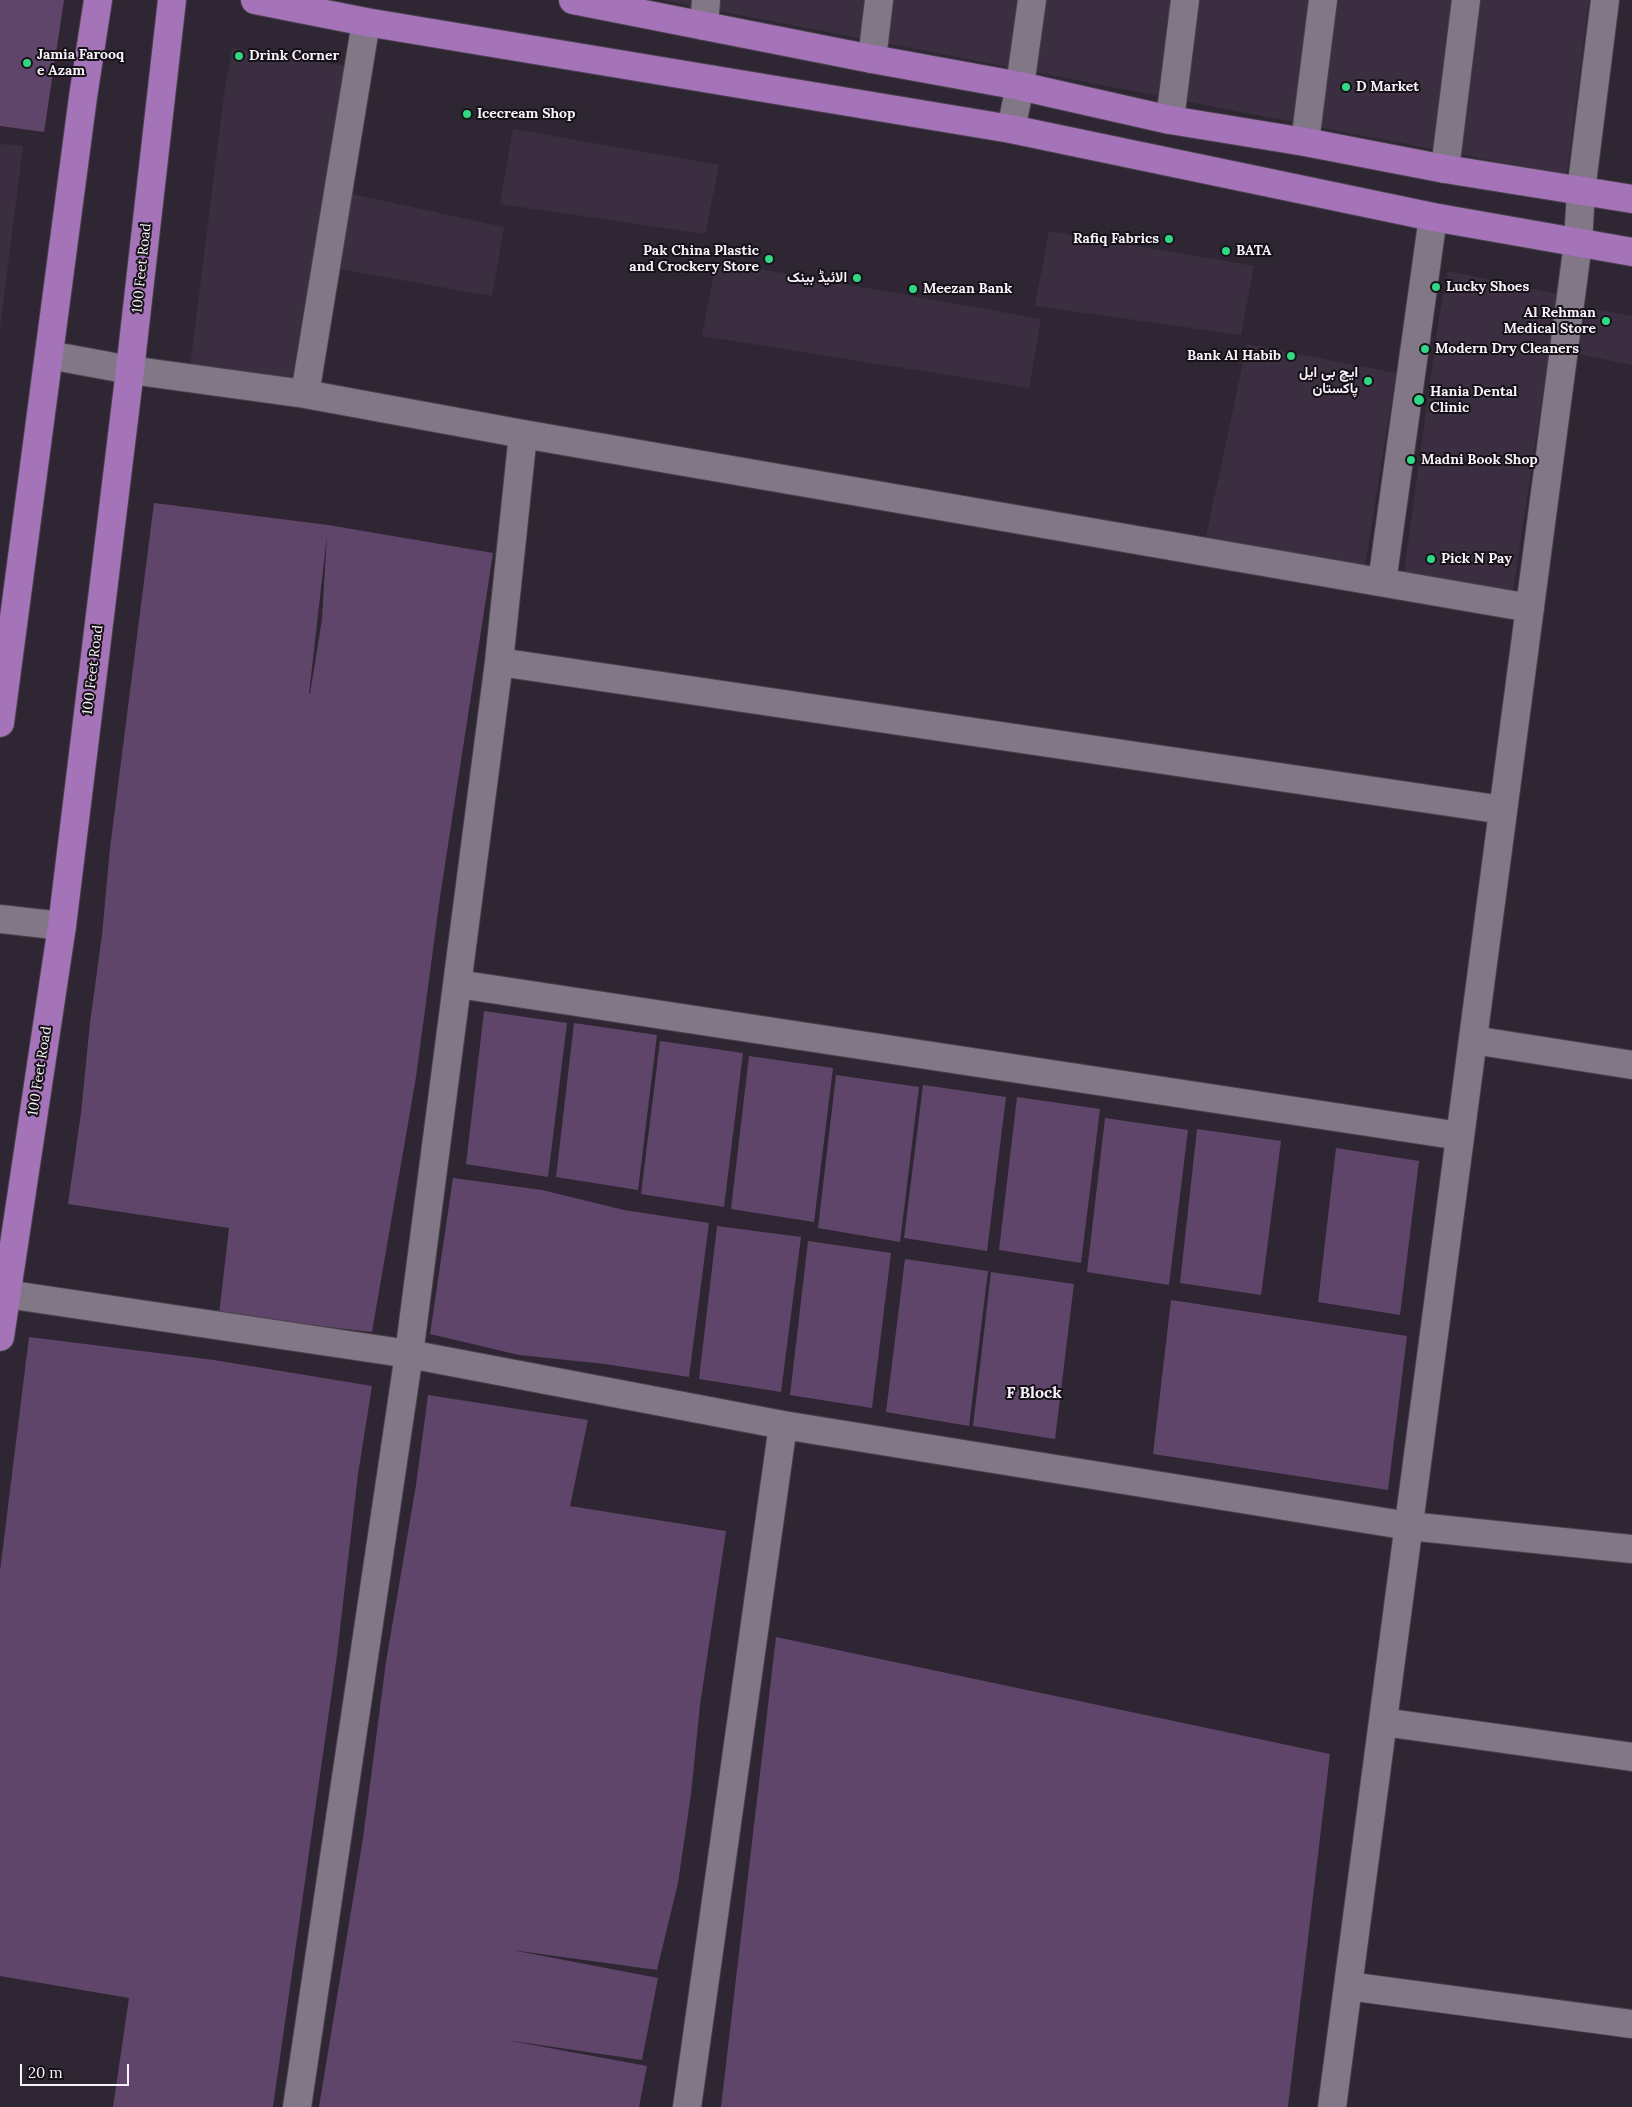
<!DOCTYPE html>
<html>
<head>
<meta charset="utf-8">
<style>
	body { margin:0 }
	#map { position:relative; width:1632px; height:2107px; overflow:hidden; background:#2f2633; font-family:Lora,serif }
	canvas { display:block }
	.scale { position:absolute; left:20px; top:2064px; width:109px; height:22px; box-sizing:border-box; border:2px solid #f8f2fb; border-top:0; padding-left:6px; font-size:15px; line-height:18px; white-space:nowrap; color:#f8f2fb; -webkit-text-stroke:4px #151117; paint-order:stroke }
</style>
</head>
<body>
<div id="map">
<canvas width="1632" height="2107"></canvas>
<div class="scale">20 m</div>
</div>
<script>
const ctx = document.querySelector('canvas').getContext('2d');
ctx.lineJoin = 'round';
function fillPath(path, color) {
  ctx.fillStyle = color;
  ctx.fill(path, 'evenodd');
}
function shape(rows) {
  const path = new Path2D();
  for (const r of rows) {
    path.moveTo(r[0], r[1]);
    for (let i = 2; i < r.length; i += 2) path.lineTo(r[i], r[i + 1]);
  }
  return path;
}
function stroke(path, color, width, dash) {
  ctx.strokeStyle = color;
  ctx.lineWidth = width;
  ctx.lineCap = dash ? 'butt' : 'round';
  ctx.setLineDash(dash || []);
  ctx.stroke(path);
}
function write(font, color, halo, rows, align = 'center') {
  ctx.font = font + ' Lora,Vazirmatn,serif';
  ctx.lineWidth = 4;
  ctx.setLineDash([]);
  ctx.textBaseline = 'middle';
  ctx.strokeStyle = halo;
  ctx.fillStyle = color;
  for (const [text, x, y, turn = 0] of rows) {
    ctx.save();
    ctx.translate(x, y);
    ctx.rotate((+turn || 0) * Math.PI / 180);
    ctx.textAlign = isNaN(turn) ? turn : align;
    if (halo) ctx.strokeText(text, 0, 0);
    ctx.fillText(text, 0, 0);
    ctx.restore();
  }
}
const built = shape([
	[662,0,1589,0,1567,175],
	[232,48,346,66,292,378,190,367,224,95],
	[513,129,719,165,705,234,500,204],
	[0,144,23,146,0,329],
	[352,194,504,227,492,296,339,269],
	[1049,231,1254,266,1241,335,1035,306],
	[716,261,1041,319,1029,388,702,336],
	[1448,271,1558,294,1513,591,1404,572,1439,317],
	[1587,308,1632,316,1632,365,1578,354],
	[1247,344,1396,373,1365,566,1206,537]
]);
const building = shape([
	[0,0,64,0,44,132,0,126],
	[154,503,328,525,493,553,440,897,416,1077,372,1332,219,1315,229,1228,68,1204,81,1113,90,1023,102,935,110,848],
	[327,535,322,619,310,694,309,694],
	[484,1011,567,1023,548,1177,466,1164],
	[574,1023,657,1035,638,1190,556,1177],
	[660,1041,743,1053,724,1207,641,1194],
	[749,1056,833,1068,814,1222,731,1209],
	[836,1075,919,1087,900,1242,818,1228],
	[923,1085,1006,1097,987,1251,904,1238],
	[1017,1097,1100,1109,1081,1263,999,1250],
	[1105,1118,1188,1130,1169,1285,1087,1272],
	[1197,1129,1281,1141,1261,1295,1180,1283],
	[1336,1148,1419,1161,1400,1315,1318,1302],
	[453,1178,542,1190,624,1210,709,1223,689,1377,605,1364,519,1355,430,1334],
	[717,1226,801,1237,781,1392,699,1379],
	[808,1241,891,1253,872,1408,790,1395],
	[905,1259,988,1271,969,1426,886,1412],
	[991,1272,1074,1284,1055,1439,973,1426],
	[1171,1300,1407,1336,1388,1490,1153,1454],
	[29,1337,214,1360,372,1386,358,1474,337,1655,273,2107,113,2107,129,1998,0,1976,0,1571],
	[428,1395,588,1420,570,1506,726,1531,700,1705,691,1794,678,1883,657,1970,512,1950,658,1978,642,2060,506,2040,647,2066,639,2107,319,2107,363,1838,386,1662,416,1485],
	[776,1637,1330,1754,1288,2107,721,2107]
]);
const minor = shape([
	[704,26,706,0],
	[872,59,879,0],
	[1170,120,1185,0],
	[1011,129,1020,86,1032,0],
	[1305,142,1323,0],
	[1445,169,1466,0],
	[49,355,130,370,305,394,523,434,1530,608],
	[305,394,366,22],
	[1382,582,1433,217],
	[499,662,1503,810],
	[0,919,62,926],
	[458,984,1460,1136],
	[1473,1040,1632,1065],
	[6,1294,409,1354,783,1425,1409,1526,1632,1549],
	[1383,1722,1632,1757],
	[1348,1986,1632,2024],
	[297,2107,409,1354,499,662,523,434],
	[687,2107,783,1425],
	[1332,2107,1578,243,1581,191,1605,0]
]);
const major = shape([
	[255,0,366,22,1011,129,1433,217,1632,252],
	[573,0,872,59,1020,86,1170,120,1305,142,1445,169,1632,199],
	[0,723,83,97,98,0],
	[0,1337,62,926,130,370,172,0]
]);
const markers = [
	[239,56,5,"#30d883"],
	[27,63,5,"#30d883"],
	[1346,87,5,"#30d883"],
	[467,114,5,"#30d883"],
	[1169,239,5,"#30d883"],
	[1226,251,5,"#30d883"],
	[769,259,5,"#30d883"],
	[857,278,5,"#30d883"],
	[1436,287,5,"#30d883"],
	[913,289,5,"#30d883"],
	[1606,321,5,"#30d883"],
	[1425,349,5,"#30d883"],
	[1291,356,5,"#30d883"],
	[1368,381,5,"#30d883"],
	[1419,400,6,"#30d883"],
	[1411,460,5,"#30d883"],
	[1431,559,5,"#30d883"]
];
const poiNames = [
	["Jamia Farooq",37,55],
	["e Azam",37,71],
	["Drink Corner",249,56],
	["D Market",1356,87],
	["Icecream Shop",477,114],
	["Rafiq Fabrics",1159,239,"right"],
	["Pak China Plastic",759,251,"right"],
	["and Crockery Store",759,267,"right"],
	["BATA",1236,251],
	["الائیڈ بینک",847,278,"right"],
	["Lucky Shoes",1446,287],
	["Meezan Bank",923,289],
	["Al Rehman",1596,313,"right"],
	["Medical Store",1596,329,"right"],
	["Modern Dry Cleaners",1435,349],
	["Bank Al Habib",1281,356,"right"],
	["ایچ بی ایل",1358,373,"right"],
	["پاکستان",1358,389,"right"],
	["Hania Dental",1430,392],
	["Clinic",1430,408],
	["Madni Book Shop",1421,460],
	["Pick N Pay",1441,559]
];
const streetNames = [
	["100 Feet Road",142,268,-84],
	["100 Feet Road",93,670,-83],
	["100 Feet Road",40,1071,-81]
];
const quarterNames = [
	["F Block",1034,1393]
];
fillPath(built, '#3b2e40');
fillPath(building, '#60456a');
stroke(minor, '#48414c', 30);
stroke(major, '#48414c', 30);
stroke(minor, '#827786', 28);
stroke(major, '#a573b7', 28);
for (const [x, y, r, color] of markers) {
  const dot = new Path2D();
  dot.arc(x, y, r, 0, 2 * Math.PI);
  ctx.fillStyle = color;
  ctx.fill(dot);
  stroke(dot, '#151117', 2);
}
write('bold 14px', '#f8f2fb', '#151117', poiNames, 'left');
write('14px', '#f8f2fb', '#151117', streetNames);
write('bold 16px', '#f8f2fb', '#151117', quarterNames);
</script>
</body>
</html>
